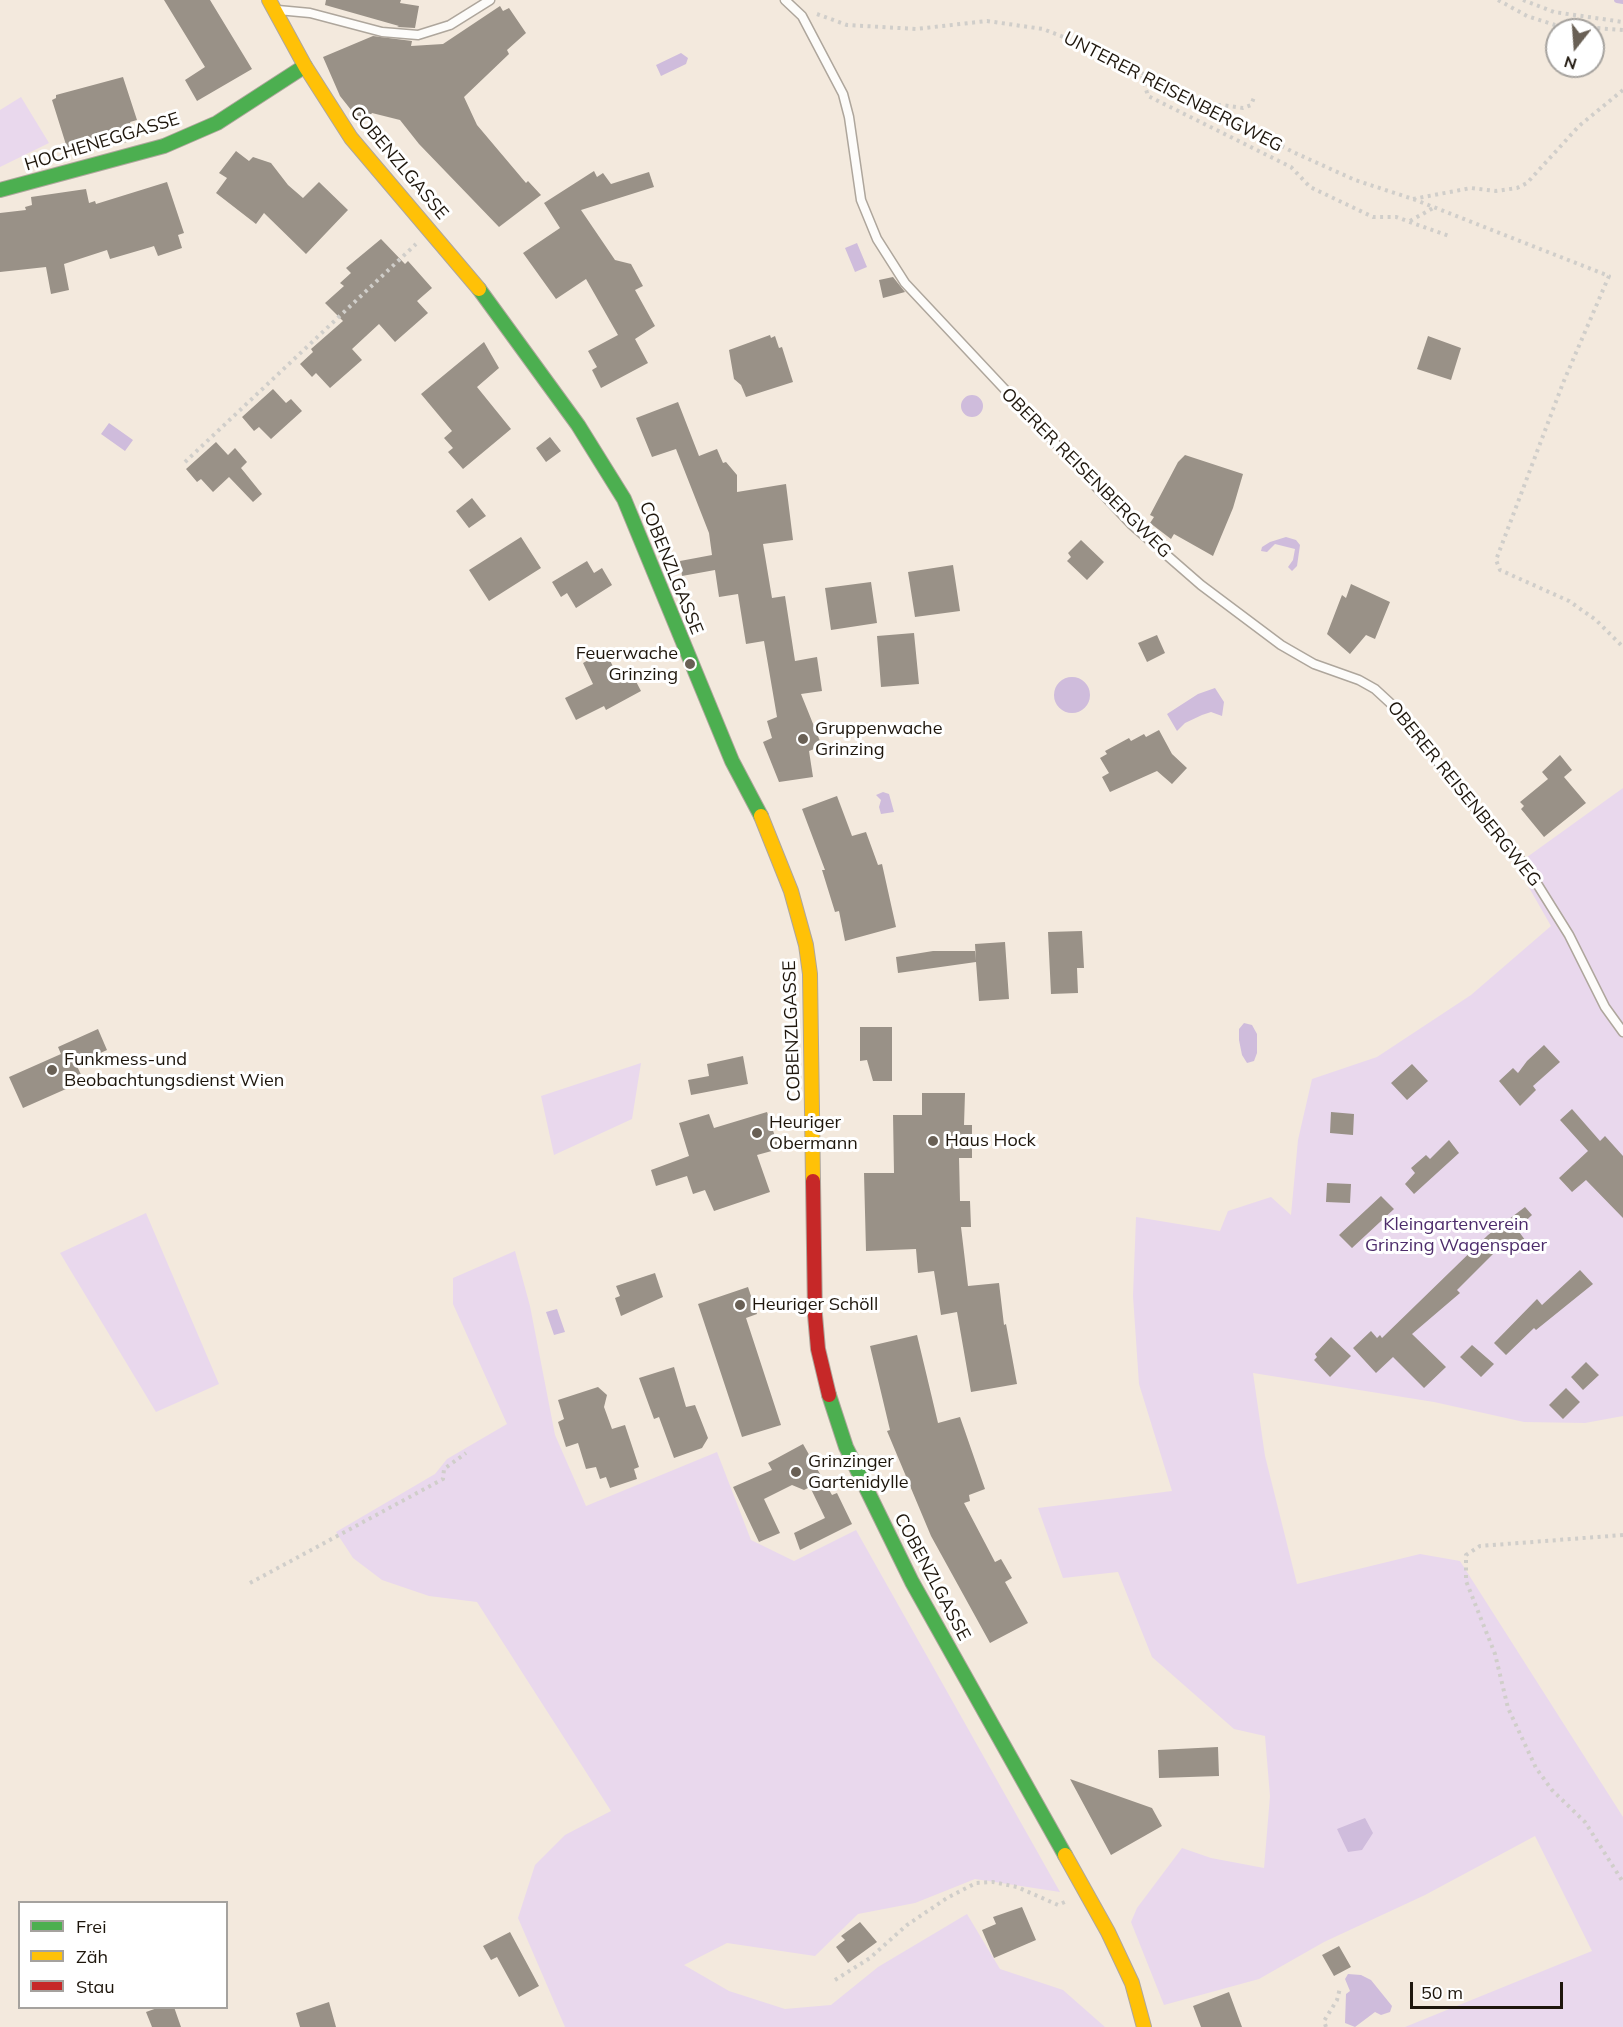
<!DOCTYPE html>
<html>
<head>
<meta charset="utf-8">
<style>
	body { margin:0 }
	#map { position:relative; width:1623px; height:2027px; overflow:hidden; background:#f3e9dd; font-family:Mulish,sans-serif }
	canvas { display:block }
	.legend { position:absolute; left:18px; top:1901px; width:210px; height:108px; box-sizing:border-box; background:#fff; border:2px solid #a5a29e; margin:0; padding:8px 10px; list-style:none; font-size:18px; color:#1e160c }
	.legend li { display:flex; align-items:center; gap:12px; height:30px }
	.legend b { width:30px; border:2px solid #a5a29e }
	.north { position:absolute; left:1545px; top:18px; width:60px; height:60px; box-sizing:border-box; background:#fff; border:2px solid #a5a29e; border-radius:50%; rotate:197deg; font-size:16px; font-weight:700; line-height:24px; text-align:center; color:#1e160c }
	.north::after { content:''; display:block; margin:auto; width:21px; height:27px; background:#696055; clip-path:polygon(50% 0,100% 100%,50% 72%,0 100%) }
	.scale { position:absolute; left:1410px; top:1982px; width:153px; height:27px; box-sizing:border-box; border:3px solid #1e160c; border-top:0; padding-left:8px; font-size:18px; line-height:21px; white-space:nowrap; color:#1e160c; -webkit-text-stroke:4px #fff; paint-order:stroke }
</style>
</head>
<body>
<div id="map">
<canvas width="1623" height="2027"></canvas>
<ul class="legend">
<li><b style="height:8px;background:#4caf50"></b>Frei</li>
<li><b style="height:8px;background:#ffc107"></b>Zäh</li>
<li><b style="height:8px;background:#c62828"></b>Stau</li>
</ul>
<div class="north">N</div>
<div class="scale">50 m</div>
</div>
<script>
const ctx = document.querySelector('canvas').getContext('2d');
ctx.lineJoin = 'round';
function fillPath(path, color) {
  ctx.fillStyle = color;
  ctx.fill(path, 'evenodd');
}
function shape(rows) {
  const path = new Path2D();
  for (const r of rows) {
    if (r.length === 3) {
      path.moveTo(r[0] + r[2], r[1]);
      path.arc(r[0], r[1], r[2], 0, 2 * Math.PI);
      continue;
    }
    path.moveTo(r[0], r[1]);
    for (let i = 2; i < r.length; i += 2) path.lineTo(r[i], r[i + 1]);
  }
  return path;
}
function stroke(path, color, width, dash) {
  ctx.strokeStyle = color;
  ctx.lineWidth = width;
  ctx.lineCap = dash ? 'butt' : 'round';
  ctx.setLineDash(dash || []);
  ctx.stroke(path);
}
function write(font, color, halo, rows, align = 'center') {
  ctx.font = font + ' Mulish,sans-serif';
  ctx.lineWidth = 6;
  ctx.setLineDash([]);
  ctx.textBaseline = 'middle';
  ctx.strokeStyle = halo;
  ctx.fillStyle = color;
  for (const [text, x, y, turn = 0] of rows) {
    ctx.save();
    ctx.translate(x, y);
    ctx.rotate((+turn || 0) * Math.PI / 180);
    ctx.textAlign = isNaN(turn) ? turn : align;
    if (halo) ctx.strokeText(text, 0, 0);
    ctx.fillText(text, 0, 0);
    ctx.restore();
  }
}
const green = shape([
	[21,97,49,143,0,167,0,110],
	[1623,788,1623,1416,1585,1423,1524,1422,1434,1402,1253,1373,1265,1456,1297,1584,1420,1554,1460,1561,1623,1817,1623,2027,1405,2027,1592,1951,1535,1836,1425,1895,1324,1942,1259,1979,1164,2005,1131,1922,1137,1908,1182,1848,1211,1858,1264,1868,1270,1796,1265,1736,1234,1729,1152,1657,1118,1572,1063,1578,1038,1508,1172,1491,1139,1384,1133,1296,1136,1217,1220,1231,1228,1211,1271,1197,1291,1215,1298,1140,1312,1079,1377,1057,1471,995,1551,926,1516,865],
	[641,1063,632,1119,554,1155,541,1096],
	[146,1213,219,1384,156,1412,60,1253],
	[515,1251,530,1306,555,1435,586,1506,717,1452,751,1540,794,1561,856,1530,1060,1892,975,1879,915,1903,858,1914,815,1956,727,1943,684,1965,729,1991,785,2009,831,2005,878,1967,967,1914,1000,1969,1063,1990,1105,2027,565,2027,518,1918,535,1865,565,1835,611,1811,477,1602,429,1596,382,1580,353,1558,336,1532,435,1474,447,1459,507,1424,453,1304,453,1278]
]);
const water = shape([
	[681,53,688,58,686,64,661,76,656,65],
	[857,243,867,267,855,272,845,248],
	[972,406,11],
	[109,423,133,440,125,451,101,434],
	[1286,537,1296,540,1300,545,1297,566,1292,571,1288,567,1293,560,1295,549,1275,544,1267,552,1261,551,1262,547,1270,542],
	[1072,695,18],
	[1215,688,1224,702,1222,716,1211,712,1202,715,1185,723,1177,731,1167,714,1198,694],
	[883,792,889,794,894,812,881,814,879,807,881,800,876,795],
	[1244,1023,1252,1025,1257,1034,1257,1053,1254,1061,1247,1063,1242,1055,1239,1040,1239,1029],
	[557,1309,565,1332,554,1335,546,1312],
	[1365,1818,1373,1833,1362,1850,1348,1852,1337,1829],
	[1348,1974,1361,1975,1371,1980,1392,2006,1390,2012,1381,2015,1375,2012,1355,2027,1345,2023,1346,1994,1350,1991,1345,1979]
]);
const stream = shape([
	[1617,0,1623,1]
]);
const building = shape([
	[164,0,210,0,252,69,197,101,185,80,205,67],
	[326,0,401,0,400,3,419,6,415,28,397,27,399,26,325,5],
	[500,6,503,11,509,8,526,33,507,50,509,54,464,97,477,125,526,183,528,181,541,195,499,227,419,144,400,120,372,113,363,125,340,96,323,57,373,36,412,41,411,46,443,44],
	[123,77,137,120,130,122,136,140,118,144,115,136,68,151,52,100,56,98,56,95],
	[236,151,249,161,253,157,271,163,288,185,303,198,319,182,348,210,306,254,264,213,256,224,216,193,227,178,219,173],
	[594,171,597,177,603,173,611,184,649,172,654,187,581,210,615,260,631,264,643,286,635,290,655,326,635,339,648,363,601,388,592,370,597,367,588,351,618,335,586,279,556,299,523,253,560,228,544,203],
	[167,182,184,233,178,235,182,248,158,256,154,246,151,247,110,259,107,250,64,264,69,290,51,294,46,267,0,272,0,213,26,210,25,207,32,205,31,197,86,189,89,203,95,201,96,204],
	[381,239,405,264,408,261,432,288,417,301,428,313,395,342,379,324,352,349,362,360,330,388,316,373,312,377,300,364,313,352,311,349,343,321,325,303,344,286,340,283,351,273,346,268],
	[893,277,905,292,883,298,879,280],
	[770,335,771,338,775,336,779,348,782,347,793,382,746,397,741,385,734,379,729,350],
	[1428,336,1461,348,1451,380,1417,369],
	[484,342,499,368,477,387,511,429,463,469,448,452,453,448,444,438,452,431,421,394],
	[273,389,286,403,291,399,302,411,271,439,259,427,254,431,242,417],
	[678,402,699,456,717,449,723,463,726,462,737,475,737,492,786,484,793,540,763,544,772,598,785,596,795,661,817,657,822,691,801,694,822,746,809,751,813,777,779,782,763,742,772,738,767,721,777,717,764,641,746,644,738,594,719,597,715,570,682,576,680,561,712,555,709,533,676,449,652,457,636,418],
	[550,437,561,451,546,462,536,448],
	[216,442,228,455,235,448,247,462,241,468,262,494,253,502,229,477,213,492,201,479,197,482,186,469],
	[1185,455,1243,474,1233,508,1213,556,1174,534,1171,539,1150,523,1154,517,1150,515,1178,462],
	[472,498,486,516,469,528,456,511],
	[521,537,541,568,489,601,469,570],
	[1081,540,1104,562,1087,580,1067,561,1071,557,1068,553],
	[587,561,594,573,602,568,612,585,576,608,567,593,561,597,552,582],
	[953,565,960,611,915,617,908,572],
	[871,582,877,623,831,630,825,588],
	[1351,584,1390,602,1375,639,1366,635,1350,654,1327,634,1342,595,1346,598],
	[914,633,919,684,881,687,877,636],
	[1157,635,1165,653,1147,662,1138,643],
	[605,651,619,678,631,672,641,691,606,710,604,706,576,720,565,698,593,684,583,663],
	[1159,730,1172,754,1187,768,1172,784,1157,771,1110,792,1102,777,1109,773,1100,758,1107,754,1105,751,1129,738,1131,741,1144,734,1146,737],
	[1560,755,1572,770,1564,777,1586,803,1544,837,1521,809,1524,806,1520,802,1548,779,1542,772],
	[837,796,852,836,866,832,878,865,882,864,896,927,845,941,839,911,835,912,822,870,825,870,802,809],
	[1082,931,1084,968,1077,968,1078,993,1051,994,1048,932],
	[1005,942,1009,999,979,1001,976,962,898,973,896,957,933,951,975,951,976,961,975,944],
	[860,1027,892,1027,892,1081,873,1081,867,1060,860,1061],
	[98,1029,107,1050,76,1064,84,1081,23,1108,9,1077,61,1054,58,1047],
	[1544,1045,1560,1062,1533,1086,1536,1090,1520,1106,1499,1081,1513,1068,1518,1073,1527,1061],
	[743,1056,748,1084,691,1095,688,1080,709,1076,707,1064],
	[1412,1064,1428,1081,1407,1100,1391,1083],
	[922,1093,965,1093,964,1125,972,1125,972,1158,959,1158,960,1201,970,1201,971,1227,961,1227,968,1286,999,1283,1004,1325,1006,1324,1017,1384,971,1392,957,1312,941,1315,934,1271,918,1273,916,1249,866,1251,864,1173,894,1173,893,1115,922,1115],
	[1572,1109,1600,1141,1605,1136,1623,1156,1623,1218,1586,1180,1572,1192,1559,1178,1588,1151,1560,1120],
	[767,1112,779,1149,757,1155,770,1192,714,1211,705,1190,693,1194,687,1176,656,1186,651,1170,689,1156,679,1123,709,1114,714,1128],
	[1331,1112,1354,1114,1353,1135,1330,1133],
	[1449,1140,1459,1153,1414,1194,1405,1184,1415,1173,1411,1168,1426,1155,1430,1159],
	[1327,1183,1351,1184,1350,1203,1326,1202],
	[1381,1196,1394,1209,1352,1248,1339,1235],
	[1525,1207,1532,1215,1517,1229,1525,1240,1509,1252,1503,1244,1457,1290,1460,1293,1412,1334,1446,1367,1424,1388,1393,1357,1376,1373,1353,1348,1371,1331,1377,1338,1380,1335,1382,1338,1488,1235],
	[1580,1270,1593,1284,1536,1330,1534,1328,1506,1355,1494,1343,1537,1299,1542,1305],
	[655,1273,663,1297,621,1316,615,1298,620,1296,616,1286],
	[748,1287,757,1314,746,1318,781,1425,742,1437,698,1304],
	[917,1335,938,1423,960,1417,985,1489,969,1495,970,1501,964,1503,995,1562,1001,1559,1012,1578,1005,1582,1028,1623,990,1643,931,1536,887,1431,890,1430,870,1346],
	[1331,1337,1351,1356,1330,1377,1314,1360,1317,1357,1315,1354],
	[1472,1345,1494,1364,1481,1377,1460,1357],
	[1586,1362,1599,1375,1583,1390,1571,1377],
	[674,1367,686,1407,695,1405,708,1438,702,1448,674,1458,659,1417,654,1419,639,1378],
	[598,1387,607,1395,604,1407,612,1429,625,1425,639,1467,634,1469,637,1479,610,1488,606,1477,600,1479,596,1467,586,1469,578,1443,566,1447,558,1422,564,1419,558,1400],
	[1566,1388,1580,1402,1563,1419,1549,1405],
	[803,1444,832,1495,837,1493,852,1524,800,1550,794,1533,825,1518,810,1487,804,1490,792,1485,764,1499,780,1533,759,1542,733,1487,772,1470,768,1463],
	[1218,1747,1219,1776,1159,1778,1158,1750],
	[1070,1779,1152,1808,1162,1826,1111,1855],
	[1022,1907,1036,1940,994,1958,982,1930,996,1924,993,1917],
	[860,1922,877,1942,848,1963,836,1947,845,1940,841,1936],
	[510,1932,539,1986,519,1997,497,1957,491,1960,483,1946],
	[1339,1946,1351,1967,1334,1976,1322,1955],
	[1229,1992,1242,2027,1201,2027,1193,2006],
	[329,2002,336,2027,300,2027,296,2013],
	[160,2007,174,2007,181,2027,152,2027,146,2012]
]);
const path = shape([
	[1498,0,1527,16,1555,25,1623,30],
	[1523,0,1554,12,1623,22],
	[817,14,847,25,916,29,987,21,1043,29,1102,52,1293,152,1355,180,1413,199,1609,276,1563,383,1496,560,1500,570,1569,601,1596,620,1623,647],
	[1142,76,1148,96,1291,167,1310,187,1373,217,1396,217,1449,236],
	[1203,106,1222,105,1243,108,1251,105,1255,95],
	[1413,199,1471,188,1496,191,1517,188,1527,183,1579,126,1623,90],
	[1410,221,1435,207],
	[185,462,416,244],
	[1623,1535,1480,1546,1466,1555,1466,1581,1495,1654,1508,1708,1536,1768,1552,1790,1585,1822,1623,1882],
	[250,1583,443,1479,444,1469,466,1453],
	[835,1980,870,1958,907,1925,947,1898,976,1883,993,1882,1017,1887,1058,1905,1067,1901],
	[1326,2027,1324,2021,1337,2000,1340,1988]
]);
const lane = shape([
	[785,0,802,16,843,94,849,117,861,200,877,239,905,283,1131,524,1201,585,1281,645,1314,664,1359,680,1375,689,1401,713,1456,786,1526,866,1569,935,1605,1007,1623,1032],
	[278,10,310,13,382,32,418,35,450,25,490,0]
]);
const fast = shape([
	[0,190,164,146,217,123,305,66],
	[479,289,578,425,624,499,732,761,761,816],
	[829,1395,846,1447,912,1582,1065,1855]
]);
const slow = shape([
	[269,0,305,66,351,138,479,289],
	[761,816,791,891,806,945,810,974,813,1181],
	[1065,1855,1108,1932,1132,1983,1144,2027]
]);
const jam = shape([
	[813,1181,815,1315,818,1349,829,1395]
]);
const markers = [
	[690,664,6,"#696055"],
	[803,739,6,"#696055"],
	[52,1070,6,"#696055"],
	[757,1133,6,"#696055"],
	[933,1141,6,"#696055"],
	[740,1305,6,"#696055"],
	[796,1472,6,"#696055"]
];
const streetNames = [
	["UNTERER REISENBERGWEG",1173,92,27],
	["HOCHENEGGASSE",102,142,-17],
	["COBENZLGASSE",399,163,50],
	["OBERER REISENBERGWEG",1086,473,45],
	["COBENZLGASSE",671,568,68],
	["OBERER REISENBERGWEG",1464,794,51],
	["COBENZLGASSE",792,1031,-92],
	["COBENZLGASSE",932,1577,62]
];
const poiNames = [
	["Feuerwache",678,654,"right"],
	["Grinzing",678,675,"right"],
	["Gruppenwache",815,729],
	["Grinzing",815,750],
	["Funkmess-und",64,1060],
	["Beobachtungsdienst Wien",64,1081],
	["Heuriger",769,1123],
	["Obermann",769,1144],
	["Haus Hock",945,1141],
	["Heuriger Schöll",752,1305],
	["Grinzinger",808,1462],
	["Gartenidylle",808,1483]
];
const parkNames = [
	["Kleingartenverein",1456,1225],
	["Grinzing Wagenspaer",1456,1246]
];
fillPath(green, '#e9d8ed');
fillPath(water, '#cfbcdc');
stroke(stream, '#cfbcdc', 6);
fillPath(building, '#999187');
stroke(lane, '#aea69c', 11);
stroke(fast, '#aea69c', 16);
stroke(slow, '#aea69c', 16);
stroke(jam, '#aea69c', 16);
stroke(path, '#d0ceca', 4, [3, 4.5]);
stroke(lane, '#fdfcfa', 8);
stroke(fast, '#4caf50', 14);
stroke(slow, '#ffc107', 14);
stroke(jam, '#c62828', 14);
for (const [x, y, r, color] of markers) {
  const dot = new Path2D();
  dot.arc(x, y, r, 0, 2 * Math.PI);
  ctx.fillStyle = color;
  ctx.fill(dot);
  stroke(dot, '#fff', 2);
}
write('18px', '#1e160c', '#fff', streetNames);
write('18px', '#1e160c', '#fff', poiNames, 'left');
write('18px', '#4d2c6b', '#fff', parkNames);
</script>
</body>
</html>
